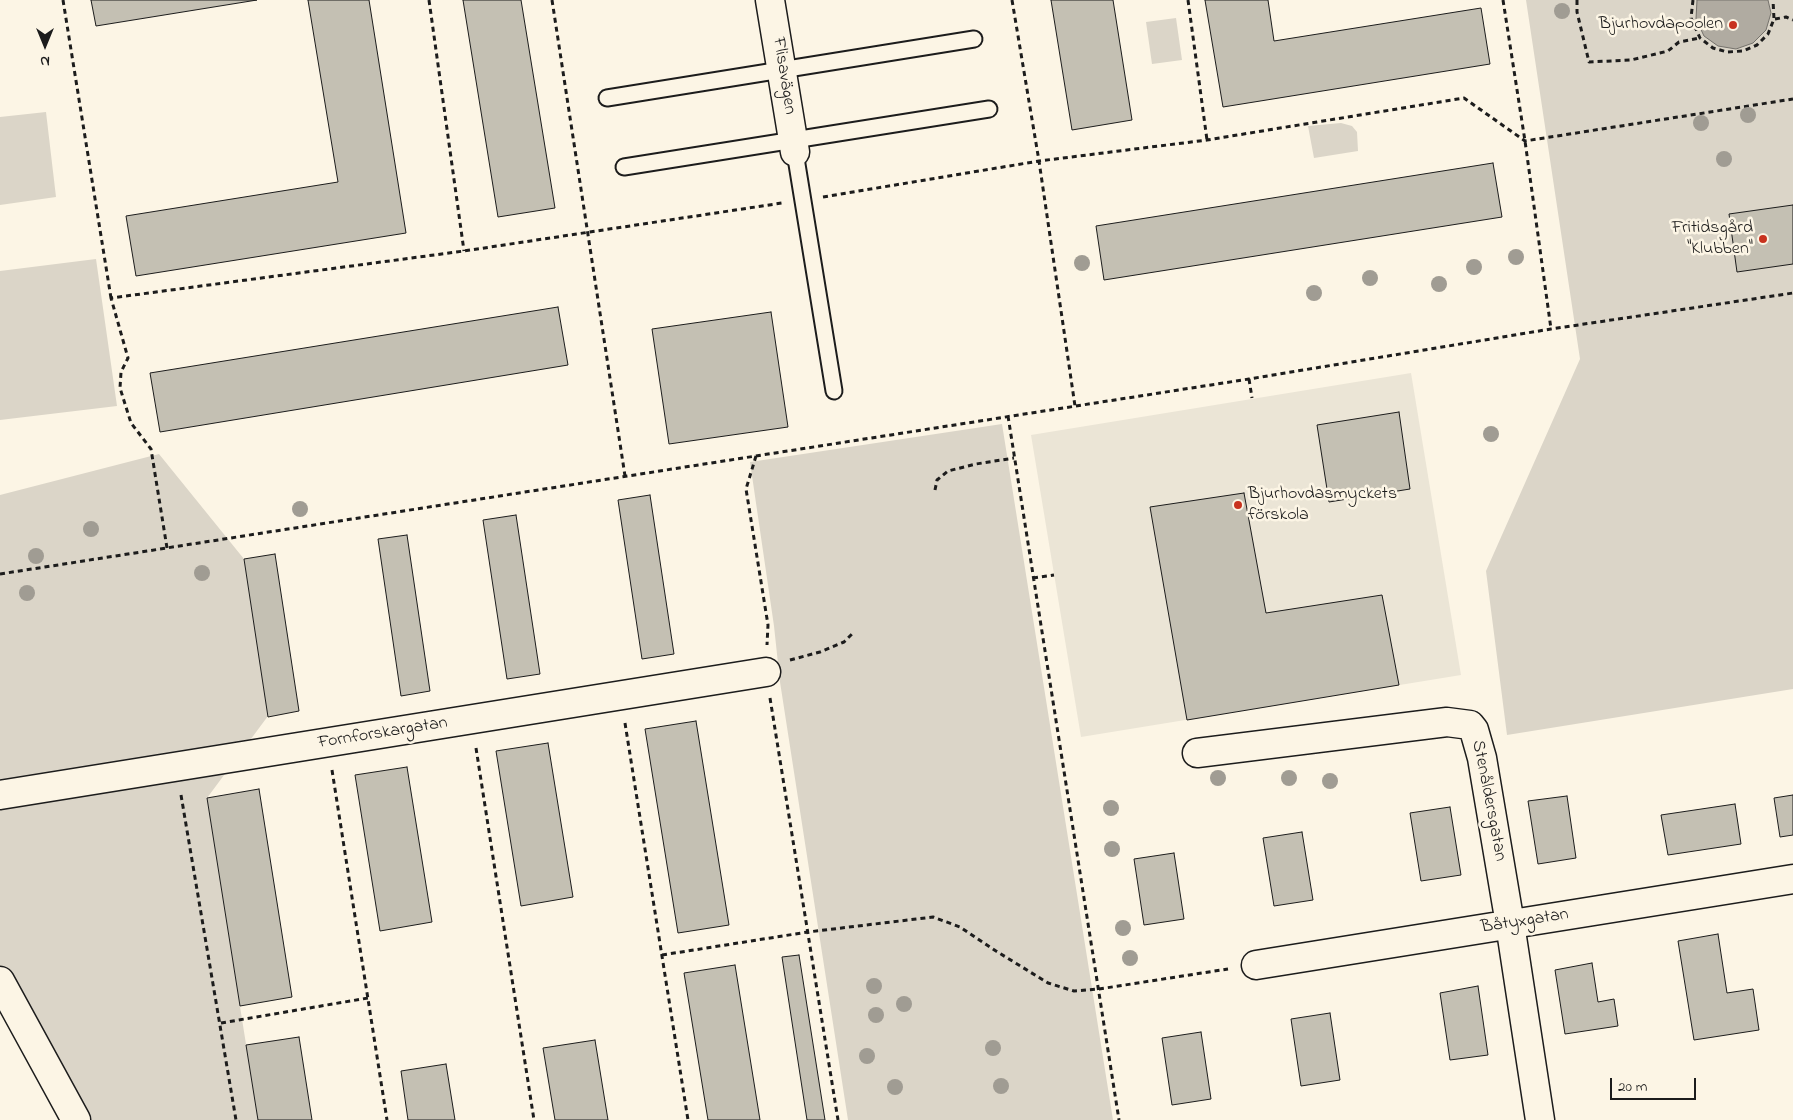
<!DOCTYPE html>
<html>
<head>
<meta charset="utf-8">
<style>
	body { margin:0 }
	#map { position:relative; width:1793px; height:1120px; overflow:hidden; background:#fcf5e5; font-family:"Indie Flower",sans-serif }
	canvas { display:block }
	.north { position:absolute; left:20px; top:20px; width:50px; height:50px; -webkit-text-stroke:4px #fcf5e5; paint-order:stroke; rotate:180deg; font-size:14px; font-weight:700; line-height:20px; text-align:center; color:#1c1c1c }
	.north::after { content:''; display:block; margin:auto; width:18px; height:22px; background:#1c1c1c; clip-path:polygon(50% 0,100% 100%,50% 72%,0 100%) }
	.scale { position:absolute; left:1610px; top:1078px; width:86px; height:22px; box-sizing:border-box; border:2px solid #1c1c1c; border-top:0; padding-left:6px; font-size:15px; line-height:18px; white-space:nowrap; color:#1c1c1c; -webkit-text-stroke:4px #fcf5e5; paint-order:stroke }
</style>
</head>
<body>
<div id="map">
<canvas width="1793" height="1120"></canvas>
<div class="north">N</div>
<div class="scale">20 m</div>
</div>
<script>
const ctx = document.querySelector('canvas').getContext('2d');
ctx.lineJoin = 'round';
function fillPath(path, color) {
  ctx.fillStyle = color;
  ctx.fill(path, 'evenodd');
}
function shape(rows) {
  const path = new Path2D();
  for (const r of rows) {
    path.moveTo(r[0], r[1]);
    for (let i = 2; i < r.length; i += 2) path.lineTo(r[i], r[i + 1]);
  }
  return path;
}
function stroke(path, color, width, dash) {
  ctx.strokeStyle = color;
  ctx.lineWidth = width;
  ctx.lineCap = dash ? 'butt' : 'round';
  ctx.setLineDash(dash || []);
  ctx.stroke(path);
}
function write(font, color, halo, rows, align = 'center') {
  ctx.font = font + ' "Indie Flower",sans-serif';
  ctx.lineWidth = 5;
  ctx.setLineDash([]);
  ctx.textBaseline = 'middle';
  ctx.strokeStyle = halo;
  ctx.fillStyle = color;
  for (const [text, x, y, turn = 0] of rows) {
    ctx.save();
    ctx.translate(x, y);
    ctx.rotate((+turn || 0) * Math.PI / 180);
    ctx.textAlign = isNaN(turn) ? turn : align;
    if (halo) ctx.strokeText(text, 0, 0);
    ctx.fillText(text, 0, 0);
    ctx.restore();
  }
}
const built = shape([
	[1411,373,1461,675,1081,737,1031,435]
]);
const green = shape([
	[1526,0,1793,0,1793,689,1507,735,1486,571,1580,359],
	[1176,18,1182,60,1152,64,1146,22],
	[46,112,56,197,0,205,0,117],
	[1341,123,1352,126,1357,132,1358,151,1314,158,1308,126],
	[96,259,117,406,0,420,0,271],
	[1002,424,1113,1120,848,1120,780,682,774,626,750,462],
	[159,454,244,559,268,716,207,798,258,1120,77,1120,0,977,0,495]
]);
const water = shape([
	[1697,0,1768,0,1771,13,1766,30,1753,43,1736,49,1718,46,1704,36,1696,19,1697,0]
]);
const building = shape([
	[91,0,257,0,96,26,91,0],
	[308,0,369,0,406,233,136,276,126,216,338,182,308,0],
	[463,0,521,0,555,208,498,217,463,0],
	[1051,0,1113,0,1132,120,1072,130,1051,0],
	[1205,0,1268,0,1274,41,1481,8,1490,64,1223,107,1205,0],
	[1493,163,1502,217,1104,280,1096,226,1493,163],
	[1793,205,1793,264,1737,272,1729,214,1793,205],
	[558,307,568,365,160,432,150,373,558,307],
	[771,312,788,427,669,444,652,329,771,312],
	[1399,412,1410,489,1329,502,1317,425,1399,412],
	[1244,493,1266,613,1382,595,1399,685,1187,720,1150,507,1244,493],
	[650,495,674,654,642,659,618,500,650,495],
	[516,515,540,674,507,679,483,520,516,515],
	[407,535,430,691,401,696,378,539,407,535],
	[275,554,299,711,268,717,244,559,275,554],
	[696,721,729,925,678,933,645,729,696,721],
	[548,743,573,897,521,906,496,751,548,743],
	[407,767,432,922,380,931,355,775,407,767],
	[259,789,292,997,240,1006,207,798,259,789],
	[1793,795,1793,835,1780,837,1774,798,1793,795],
	[1567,796,1576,858,1538,864,1528,801,1567,796],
	[1735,804,1741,844,1668,855,1661,815,1735,804],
	[1450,807,1461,875,1421,881,1410,813,1450,807],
	[1302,832,1313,900,1274,906,1263,838,1302,832],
	[1174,853,1184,919,1144,925,1134,859,1174,853],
	[1718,934,1727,993,1753,989,1759,1030,1694,1040,1678,941,1718,934],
	[799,955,825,1120,807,1120,782,957,799,955],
	[1592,963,1598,1002,1614,999,1618,1026,1565,1034,1555,970,1592,963],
	[735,965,760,1120,708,1120,684,973,735,965],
	[1478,986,1488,1055,1450,1060,1440,993,1478,986],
	[1330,1013,1340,1080,1301,1086,1291,1019,1330,1013],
	[1201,1032,1211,1099,1172,1105,1162,1038,1201,1032],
	[299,1037,312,1120,258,1120,246,1045,299,1037],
	[595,1040,608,1120,555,1120,543,1048,595,1040],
	[446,1064,455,1120,408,1120,401,1071,446,1064]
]);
const path = shape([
	[63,0,111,298],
	[429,0,464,251],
	[552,0,625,476],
	[1012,0,1039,161,1075,406],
	[1188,0,1207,140],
	[1503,0,1525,141,1551,329],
	[1577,0,1577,12,1589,62,1631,60,1668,51,1679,42,1700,38],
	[1693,0,1691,18,1700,38,1713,48,1727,52,1743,51,1757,45,1768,34,1774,19,1773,0],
	[1775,19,1786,17,1793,20],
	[823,197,1039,161,1207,140,1464,98,1525,141,1793,99],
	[1249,379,1252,398],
	[1008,416,1119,1120],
	[756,456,746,489,768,625,767,645],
	[935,490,937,480,948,471,976,464,1014,458],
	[167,548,151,449,131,423,120,388,121,372,128,358,111,298,464,251,782,203],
	[0,574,1249,379,1551,329,1793,293],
	[1033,578,1054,575],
	[790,660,820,652,844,642,853,633],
	[770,698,838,1120],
	[625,723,688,1120],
	[476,748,534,1120],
	[332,770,387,1120],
	[181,795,236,1120],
	[662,955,808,932,933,917,960,927,996,951,1048,983,1074,991,1099,989,1228,969],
	[221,1023,368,998]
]);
const lane = shape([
	[607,98,974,39],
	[795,152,834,391],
	[624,167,989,109]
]);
const street = shape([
	[770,0,795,152],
	[1197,753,1447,722,1470,725,1474,730,1482,758,1510,924,1540,1120],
	[0,795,766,672],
	[1256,965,1793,879],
	[0,981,76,1120]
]);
const trees = [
	[1562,11],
	[1748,115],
	[1701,123],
	[1724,159],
	[1516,257],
	[1082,263],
	[1474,267],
	[1370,278],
	[1439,284],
	[1314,293],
	[1491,434],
	[300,509],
	[91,529],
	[36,556],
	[202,573],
	[27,593],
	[1218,778],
	[1289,778],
	[1330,781],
	[1111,808],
	[1112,849],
	[1123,928],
	[1130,958],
	[874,986],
	[904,1004],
	[876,1015],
	[993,1048],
	[867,1056],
	[1001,1086],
	[895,1087]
];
const markers = [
	[1733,25,5,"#c8321e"],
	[1763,239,5,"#c8321e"],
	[1238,505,5,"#c8321e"]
];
const poiNames = [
	["Bjurhovdapoolen",1723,25],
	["Fritidsgård",1753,229],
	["\"Klubben\"",1753,250],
	["Bjurhovdasmyckets",1248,495,"left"],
	["förskola",1248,516,"left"]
];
const streetNames = [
	["Flisavägen",783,76,81],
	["Fornforskargatan",383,734,-9],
	["Stenåldersgatan",1488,801,79],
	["Båtyxgatan",1525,922,-9]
];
fillPath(built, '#ebe5d6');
fillPath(green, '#dbd5c8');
fillPath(water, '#b0aba1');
stroke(water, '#75726c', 1);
fillPath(building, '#c4c0b3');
stroke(building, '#1c1c1c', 1);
stroke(lane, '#1c1c1c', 19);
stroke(street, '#1c1c1c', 31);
stroke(path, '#1c1c1c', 3, [5, 4]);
stroke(lane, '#fcf5e5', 15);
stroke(street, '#fcf5e5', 28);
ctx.fillStyle = '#a09c93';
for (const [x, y] of trees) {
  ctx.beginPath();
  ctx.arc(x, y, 8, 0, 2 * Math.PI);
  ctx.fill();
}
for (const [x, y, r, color] of markers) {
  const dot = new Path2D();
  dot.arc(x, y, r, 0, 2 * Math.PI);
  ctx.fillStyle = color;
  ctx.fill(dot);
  stroke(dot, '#fcf5e5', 2);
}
write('18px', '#1c1c1c', '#fcf5e5', poiNames, 'right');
write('18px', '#1c1c1c', '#fcf5e5', streetNames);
</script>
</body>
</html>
